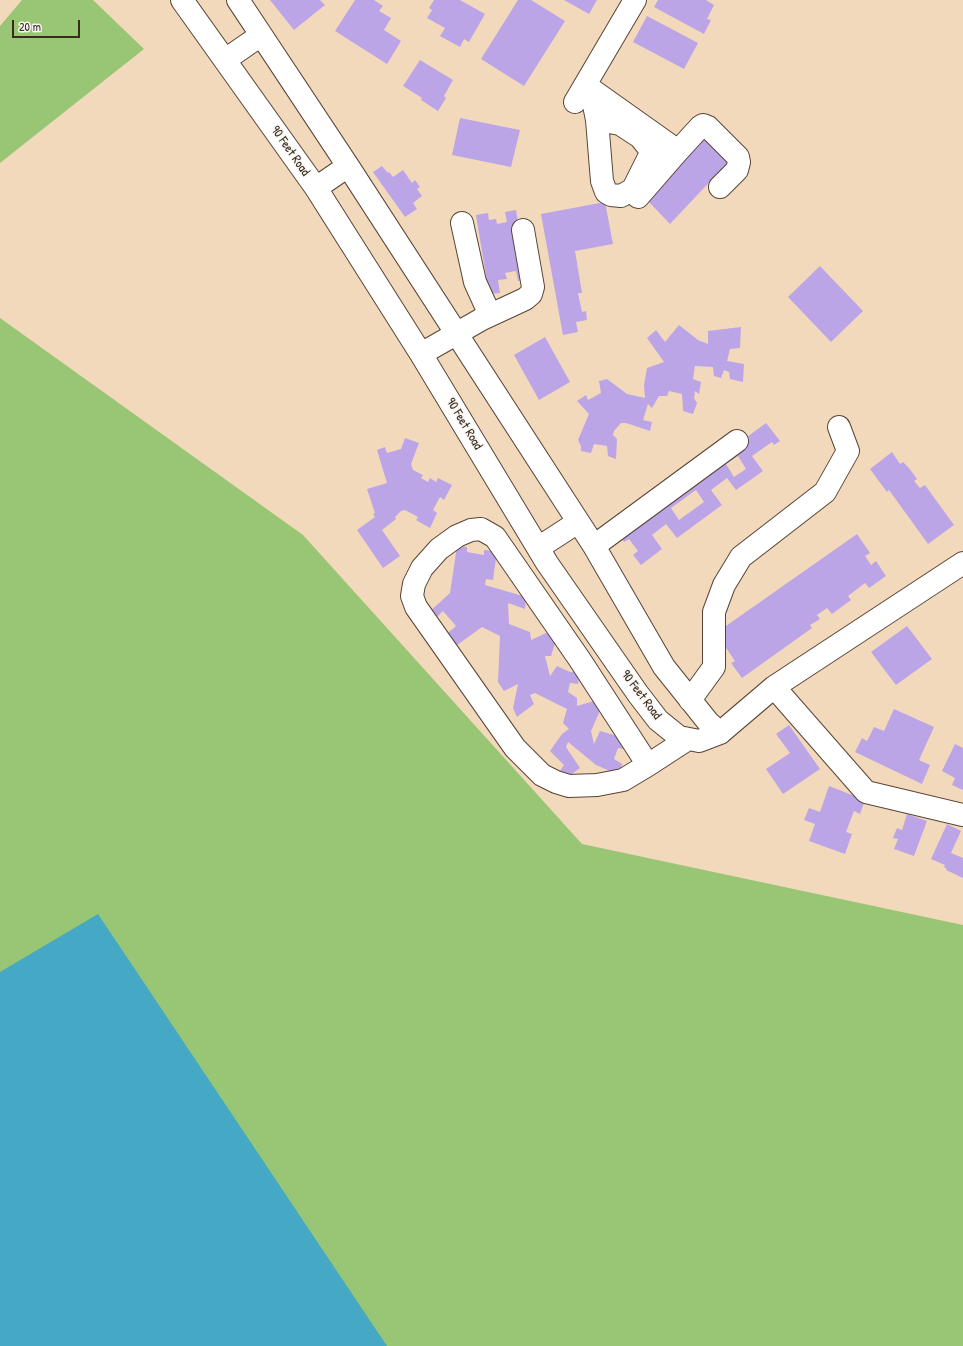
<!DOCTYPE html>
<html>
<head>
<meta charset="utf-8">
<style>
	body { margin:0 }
	#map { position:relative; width:963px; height:1346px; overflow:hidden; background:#f3d9bc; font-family:"Patrick Hand",sans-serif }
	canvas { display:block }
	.scale { position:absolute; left:12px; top:20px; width:68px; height:18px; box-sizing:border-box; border:2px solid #3b2a1e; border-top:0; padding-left:5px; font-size:12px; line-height:14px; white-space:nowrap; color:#3b2a1e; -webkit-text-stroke:3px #f6f6f2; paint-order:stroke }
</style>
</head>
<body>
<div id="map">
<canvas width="963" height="1346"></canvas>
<div class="scale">20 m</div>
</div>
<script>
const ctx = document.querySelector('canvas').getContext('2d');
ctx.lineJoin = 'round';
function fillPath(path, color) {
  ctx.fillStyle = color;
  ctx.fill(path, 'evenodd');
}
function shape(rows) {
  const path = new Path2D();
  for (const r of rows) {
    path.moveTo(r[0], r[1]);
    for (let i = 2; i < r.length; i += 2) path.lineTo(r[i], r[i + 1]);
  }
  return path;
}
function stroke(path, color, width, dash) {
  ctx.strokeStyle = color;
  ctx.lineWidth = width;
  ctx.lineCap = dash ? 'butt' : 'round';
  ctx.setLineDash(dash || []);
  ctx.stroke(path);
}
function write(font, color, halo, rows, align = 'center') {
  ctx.font = font + ' "Patrick Hand",sans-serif';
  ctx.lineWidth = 3;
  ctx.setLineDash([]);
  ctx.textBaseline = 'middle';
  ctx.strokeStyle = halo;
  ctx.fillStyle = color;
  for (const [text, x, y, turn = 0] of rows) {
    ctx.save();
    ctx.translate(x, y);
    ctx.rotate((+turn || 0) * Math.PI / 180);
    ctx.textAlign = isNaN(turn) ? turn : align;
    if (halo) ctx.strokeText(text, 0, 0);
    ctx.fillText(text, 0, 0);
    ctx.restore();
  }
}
const green = shape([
	[22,0,93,0,144,49,0,163,0,26],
	[0,318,303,535,582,844,963,925,963,1346,0,1346]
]);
const water = shape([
	[98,914,387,1346,0,1346,0,972]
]);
const building = shape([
	[270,0,320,0,325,5,294,30],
	[355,0,374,0,383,6,379,11,391,18,384,30,401,41,387,64,335,31],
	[434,0,460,0,485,14,469,42,464,39,460,47,440,36,445,28,427,18,432,10,429,8],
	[518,0,531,0,565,21,524,86,481,59],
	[564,0,597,0,589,14],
	[658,0,706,0,714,5,707,19,711,20,704,34,654,7],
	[647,16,698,43,684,69,633,42],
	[420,60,453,80,444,96,446,98,438,111,421,100,422,98,403,86],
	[460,118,520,130,511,167,452,155],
	[706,130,734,156,670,224,646,199],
	[382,166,388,173,389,172,393,177,403,170,412,183,415,180,420,187,417,189,422,196,413,203,417,209,405,217,373,172],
	[605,202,613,244,575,251,582,293,578,293,582,312,586,311,587,320,576,322,578,332,563,335,541,214],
	[516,210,527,280,518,281,516,271,505,273,507,279,498,280,500,293,489,294,476,215,488,213,489,220,496,219,497,224,507,222,505,212],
	[820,266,863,311,831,342,788,297],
	[679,325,698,340,708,344,708,331,741,327,740,348,730,349,727,361,744,364,743,382,730,379,729,372,724,370,721,378,714,376,713,367,695,366,693,379,701,382,699,394,695,391,694,398,697,403,693,414,683,411,682,394,669,391,667,396,659,396,652,408,648,404,643,420,652,422,650,431,626,423,621,423,614,431,613,435,617,439,616,459,608,456,607,446,594,444,591,453,581,451,581,446,578,440,589,414,577,401,586,395,588,400,601,393,599,381,607,379,627,394,645,398,644,385,647,368,664,362,647,338,656,330,665,342],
	[545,337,570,382,539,400,514,355],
	[766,423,780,441,774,445,772,442,752,456,763,471,736,490,727,478,711,490,722,505,677,538,666,524,652,535,662,549,641,565,633,555,638,551,629,539,624,542,617,533],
	[738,456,746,469,734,477,726,464],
	[696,490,704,502,679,520,671,508],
	[405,438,419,443,411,464,413,470,423,475,421,478,428,482,430,478,436,482,438,478,452,485,444,500,440,497,433,510,437,513,430,528,416,520,418,517,405,510,401,511,395,517,396,519,382,530,400,556,383,568,357,530,375,517,373,514,375,513,367,489,387,483,377,450,385,447,387,453,401,449],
	[892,452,900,464,903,462,909,468,917,479,914,481,920,488,925,485,954,525,928,544,889,490,887,492,870,469],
	[857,534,870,553,865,556,871,565,876,561,886,576,869,588,865,583,848,596,851,600,832,614,827,608,817,615,820,619,810,625,812,628,742,678,731,663,735,661,716,633],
	[457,546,467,547,467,552,484,555,484,550,497,551,493,580,486,579,485,585,526,597,525,609,508,603,509,624,530,632,531,640,546,633,557,637,551,656,545,656,550,676,557,666,570,672,580,671,578,684,570,683,568,692,577,698,577,706,594,701,603,704,591,731,594,744,600,731,627,739,624,749,618,748,614,759,622,764,619,775,596,765,568,742,566,747,580,768,565,779,559,772,564,765,550,751,562,734,569,729,563,723,567,709,535,693,530,695,534,704,517,717,513,708,518,684,504,691,498,682,500,636,482,627,453,648,443,637,456,626,443,611,434,620,428,613,450,593],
	[907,626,932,659,896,685,871,652],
	[894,709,934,727,919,760,930,765,922,784,855,752,862,738,867,741,874,727,884,731],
	[789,725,820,769,783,794,766,769,790,753,776,734],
	[955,744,963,748,963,790,952,785,955,778,942,771],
	[829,786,865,800,860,814,854,811,846,832,852,834,845,854,809,841,815,824,804,820,809,808,820,812],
	[907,814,927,821,914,856,894,849,898,839,893,838,897,828,902,830],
	[947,824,961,831,951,853,963,858,963,878,946,870,947,869,944,867,945,865,931,859]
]);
const minor = shape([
	[182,0,316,188,421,354,547,563,638,694,658,720,679,737,699,741,720,733,774,687,963,563],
	[238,0,348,166,594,546,664,667,708,722,720,733],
	[225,60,261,35],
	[585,85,594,105,597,120,602,181,606,192,611,195,621,196,633,189,651,153,648,147,640,137,620,124,597,120],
	[585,85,678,151,700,127,703,125,708,127,738,157,739,162,737,170,720,187],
	[575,102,635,0],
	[316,188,348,166],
	[638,197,678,151],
	[462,223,475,282,490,315],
	[421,354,482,319,525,299,531,294,533,287,523,230],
	[594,546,737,441],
	[538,548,578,522],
	[774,687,866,792,963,815],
	[690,700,714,667,714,612,724,585,741,557,825,492,848,451,839,427],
	[648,765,580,660,495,537,481,529,471,530,457,536,439,549,422,568,414,584,412,596,416,607,515,748,542,775,556,782,569,786,597,785,623,780,648,765,688,739]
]);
const streetNames = [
	["90 Feet Road",290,151,55],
	["90 Feet Road",464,424,59],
	["90 Feet Road",641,695,53]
];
fillPath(green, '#99c674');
fillPath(water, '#45a9c5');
fillPath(building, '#bba5e7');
stroke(minor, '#574436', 24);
stroke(minor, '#fff', 22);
write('13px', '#3b2a1e', '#f6f6f2', streetNames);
</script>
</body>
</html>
